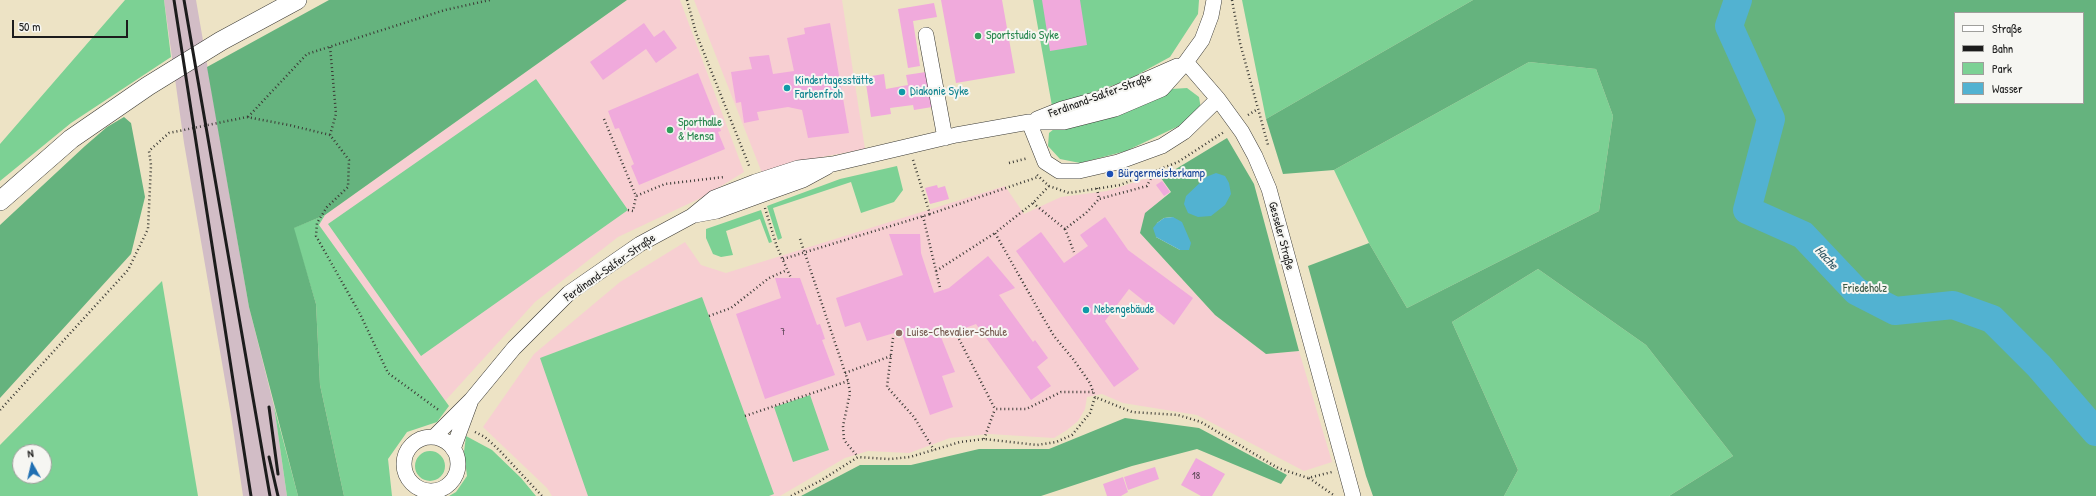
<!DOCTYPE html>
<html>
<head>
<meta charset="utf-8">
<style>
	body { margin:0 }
	#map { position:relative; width:2096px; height:496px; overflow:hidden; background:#ede3c5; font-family:"Patrick Hand",sans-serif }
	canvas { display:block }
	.legend { position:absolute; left:1954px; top:12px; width:130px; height:92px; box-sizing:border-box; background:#f6f6f2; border:1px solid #9f9f9c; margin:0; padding:5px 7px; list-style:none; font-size:12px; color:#1c1c1c }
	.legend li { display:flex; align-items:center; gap:8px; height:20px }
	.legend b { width:20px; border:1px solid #9f9f9c }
	.north { position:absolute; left:12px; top:444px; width:40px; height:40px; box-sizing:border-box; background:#f6f6f2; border:1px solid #9f9f9c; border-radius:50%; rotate:352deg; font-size:11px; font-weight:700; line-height:16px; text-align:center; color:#1c1c1c }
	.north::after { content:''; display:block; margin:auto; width:14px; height:18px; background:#1f6fb2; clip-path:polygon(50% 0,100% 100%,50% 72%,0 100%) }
	.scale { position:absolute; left:12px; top:20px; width:116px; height:18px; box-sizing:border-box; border:2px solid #1c1c1c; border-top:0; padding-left:5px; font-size:12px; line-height:14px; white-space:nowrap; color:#1c1c1c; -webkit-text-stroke:3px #f6f6f2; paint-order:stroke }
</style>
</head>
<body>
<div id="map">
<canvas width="2096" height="496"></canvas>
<ul class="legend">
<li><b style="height:5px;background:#fff"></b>Straße</li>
<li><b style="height:5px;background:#1c1c1c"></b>Bahn</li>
<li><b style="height:11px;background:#7cd194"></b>Park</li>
<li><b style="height:11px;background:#52b2d1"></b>Wasser</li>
</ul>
<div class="north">N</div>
<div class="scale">50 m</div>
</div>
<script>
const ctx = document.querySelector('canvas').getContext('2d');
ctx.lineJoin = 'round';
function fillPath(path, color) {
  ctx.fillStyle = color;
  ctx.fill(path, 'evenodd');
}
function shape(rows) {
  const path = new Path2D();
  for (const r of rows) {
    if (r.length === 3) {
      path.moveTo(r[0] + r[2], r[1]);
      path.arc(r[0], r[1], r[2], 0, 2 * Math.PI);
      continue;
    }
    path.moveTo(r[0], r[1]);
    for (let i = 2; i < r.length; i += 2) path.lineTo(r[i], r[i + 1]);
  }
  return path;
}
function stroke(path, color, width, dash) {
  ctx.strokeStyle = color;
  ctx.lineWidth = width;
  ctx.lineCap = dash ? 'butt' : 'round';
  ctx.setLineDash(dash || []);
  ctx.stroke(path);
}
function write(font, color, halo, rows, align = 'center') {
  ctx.font = font + ' "Patrick Hand",sans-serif';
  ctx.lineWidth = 4;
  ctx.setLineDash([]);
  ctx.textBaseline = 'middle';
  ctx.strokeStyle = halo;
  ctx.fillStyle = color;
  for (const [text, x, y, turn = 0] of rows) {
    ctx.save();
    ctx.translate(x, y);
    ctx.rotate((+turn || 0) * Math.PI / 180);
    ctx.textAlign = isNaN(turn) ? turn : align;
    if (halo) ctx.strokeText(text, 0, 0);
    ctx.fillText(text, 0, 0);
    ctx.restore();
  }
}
const built = shape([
	[627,0,680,0,744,172,705,196,618,237,535,302,445,401,319,225,325,215],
	[694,0,842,0,865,149,795,162,762,173],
	[1161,178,1171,192,1163,198,1140,233,1215,315,1266,354,1299,351,1332,462,1304,471,1197,415,1123,403,1102,394,1087,397,1085,409,1078,421,1067,430,1054,438,989,434,950,438,909,453,868,451,845,458,780,496,552,496,547,488,483,427,534,354,620,282,685,242,701,265,726,273,1005,186,1024,214,1061,197,1107,191,1145,179]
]);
const industrial = shape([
	[164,0,196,0,249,307,274,406,287,496,243,496,231,415,184,143]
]);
const green = shape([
	[125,0,164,0,171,57,71,123,0,181,0,144],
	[1033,0,1199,0,1198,14,1170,57,1126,81,1052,106],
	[1242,0,1473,0,1266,119],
	[1529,62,1596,69,1613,116,1599,211,1407,308,1369,243,1334,170],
	[536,79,628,210,421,356,328,224],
	[1187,88,1199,97,1201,109,1183,124,1126,151,1080,163,1060,159,1048,146,1049,133,1054,129,1171,89],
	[897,166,903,190,894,202,861,213,851,182,773,208,782,238,778,240,767,206,840,179],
	[761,210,772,242,769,243,760,219,726,231,733,255,721,257,713,254,706,238,706,229],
	[325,215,319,225,449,406,437,422,407,432,388,459,392,496,344,496,320,385,316,304,293,228],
	[1538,269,1646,345,1733,456,1669,496,1504,496,1518,470,1452,322],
	[162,281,198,496,0,496,0,445],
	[20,452,44,452,44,476,20,476],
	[702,297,774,494,769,496,588,496,540,358],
	[810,395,829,450,793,462,774,407],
	[274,406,298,496,287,496],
	[466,436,492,450,521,478,536,496,449,496,456,492,467,476,464,452],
	[430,466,15]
]);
const forest = shape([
	[329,0,627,0,325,215,294,228,316,304,320,385,344,496,298,496,249,307,207,67],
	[1473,0,2096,0,2096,496,1669,496,1733,456,1646,345,1538,269,1452,322,1518,470,1504,496,1373,496,1366,476,1308,266,1369,243,1407,308,1599,211,1613,116,1596,69,1529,62,1334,170,1283,174,1266,119],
	[1955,13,2083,13,2083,103,1955,103],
	[124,117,131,123,145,197,131,254,0,398,0,225,85,146,107,127],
	[1227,138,1254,184,1299,351,1266,354,1215,315,1140,233,1145,213,1171,192,1161,178],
	[1173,217,1180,250,1156,237,1157,223,1164,218],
	[1125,418,1199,428,1287,475,1281,484,1197,449,1132,466,1041,496,801,496,860,465,911,465,979,449,1049,449]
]);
const water = shape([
	[1216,173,1225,176,1229,183,1231,194,1225,205,1211,216,1198,217,1188,213,1184,204,1186,196,1206,177],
	[1173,217,1182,222,1191,243,1189,250,1180,250,1156,237,1153,228,1157,223,1164,218]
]);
const river = shape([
	[1738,0,1729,26,1771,119,1747,210,1803,235,1856,291,1895,311,1953,305,1992,319,2039,366,2096,432]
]);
const building = shape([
	[941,0,1002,0,1015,73,956,83],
	[1042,0,1080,0,1087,45,1050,51],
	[934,3,937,17,913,21,920,66,908,68,898,9],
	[644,23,654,37,664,30,677,48,656,63,646,49,603,80,590,62],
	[830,23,849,133,808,138,802,110,788,107,757,112,759,120,744,123,741,102,736,103,731,72,752,69,749,57,769,55,773,74,794,71,787,38,805,34,804,28],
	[926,72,932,107,914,110,913,105,890,108,891,114,871,117,865,77,884,74,886,89,908,85,906,75],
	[698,73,712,108,721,131,718,132,725,149,639,185,631,166,634,164,619,128,615,129,608,111],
	[1162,181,1170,192,1164,196,1156,185],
	[937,185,938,188,945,186,949,199,930,204,925,188],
	[1105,217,1128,250,1193,298,1174,325,1129,289,1105,321,1139,369,1114,387,1016,251,1041,232,1064,263,1088,246,1080,235],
	[889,234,920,234,921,253,934,293,949,288,988,256,1015,288,999,295,1033,342,1035,340,1048,358,1037,367,1051,386,1031,400,976,324,941,337,955,372,942,376,953,407,930,415,901,331,867,341,860,322,845,327,836,298,903,275],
	[775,278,800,278,817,325,820,324,825,339,822,340,835,375,765,399,736,314,781,298],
	[1196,458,1225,474,1212,496,1201,496,1181,485],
	[1155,467,1159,479,1128,490,1124,477],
	[1123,477,1128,492,1121,496,1107,496,1103,484]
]);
const path = shape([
	[687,0,696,33,750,168],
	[1232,0,1240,43,1268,145],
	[1248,115,1258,109],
	[248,117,307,54,445,10,490,0],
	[604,119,636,196,665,184,724,177],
	[330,135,336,114,330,46],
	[913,160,930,214,1038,177],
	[1009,163,1028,158],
	[1037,175,1049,186,1069,193,1120,185,1178,162,1224,132],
	[1049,186,1033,203,995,233,1038,309,1054,336,1073,359,1090,383,1095,397],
	[1097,188,1099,199,1147,186,1154,172],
	[1033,203,1065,229,1086,213,1099,199],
	[765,208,777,247,791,278],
	[628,210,633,211,636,196],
	[923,216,940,288],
	[1065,229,1074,252],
	[800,239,848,381,850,393,843,426,844,440,858,457],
	[783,259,930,214],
	[936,271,995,233],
	[709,316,731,308,769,278,787,270],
	[893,338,887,387,914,417,934,450],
	[959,339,995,409,1026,409,1061,392,1093,392],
	[845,373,891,356],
	[0,410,128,270,148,229,151,165,149,151,169,133,247,117,289,125,330,135,349,160,348,187,327,207,317,223,316,236,360,314,388,373,440,411],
	[745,416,848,381],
	[475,432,485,437,500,451,542,496],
	[984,439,995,409],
	[1309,478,1335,496],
	[791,496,820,481,858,457,890,459,910,457,960,442,984,439,1037,445,1056,442,1072,435,1090,413,1095,397,1132,412,1178,415,1201,422,1278,468,1308,478,1332,472]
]);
const minor = shape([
	[926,35,945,138],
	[1186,62,1218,99,1242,132,1255,156,1269,189,1353,496],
	[1037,119,1062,109,1109,96,1177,66],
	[1029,122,1045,162,1059,171,1079,171,1118,162,1162,146,1184,132,1218,99],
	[695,215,717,211,761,195,803,180,827,167],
	[434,437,471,400,514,348,569,293,640,244,692,216,714,198,755,182,798,168,833,164,956,135,1029,122,1064,122,1115,109,1162,89,1186,62,1202,40,1211,16,1214,0],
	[431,464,27],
	[453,449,470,403]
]);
const major = shape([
	[0,201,71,139,148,86,221,41,297,0]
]);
const rail = shape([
	[174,0,251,496],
	[184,0,270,496],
	[269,407,278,474],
	[269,457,278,496]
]);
const markers = [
	[978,36,4,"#2e9e5b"],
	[787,88,4,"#0f9aa8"],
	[902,92,4,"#0f9aa8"],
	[670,130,4,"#2e9e5b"],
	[1110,174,4,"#1a4fb4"],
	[1086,310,4,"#0f9aa8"],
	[899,333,4,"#8d6e63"]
];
const numberNames = [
	["7",783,332],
	["18",1196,476]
];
const leisureNames = [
	["Sportstudio Syke",986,36],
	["Sporthalle",678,123],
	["& Mensa",678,137]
];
const cultureNames = [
	["Kindertagesstätte",795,81],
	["Farbenfroh",795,95],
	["Diakonie Syke",910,92],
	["Nebengebäude",1094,310]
];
const streetNames = [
	["Ferdinand-Salfer-Straße",1100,96,-20],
	["Gesseler Straße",1281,236,75],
	["Ferdinand-Salfer-Straße",610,268,-35]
];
const transitNames = [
	["Bürgermeisterkamp",1118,174]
];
const parkNames = [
	["Friedeholz",1865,289]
];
const educationNames = [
	["Luise-Chevalier-Schule",907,333]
];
const waterNames = [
	["Hache",1826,258,47]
];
fillPath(built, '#f7cfd2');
fillPath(industrial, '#d2bdc6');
fillPath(green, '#7cd194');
fillPath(forest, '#65b37e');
fillPath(water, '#52b2d1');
stroke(river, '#52b2d1', 28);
fillPath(building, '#f0aadc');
stroke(minor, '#3b3a35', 16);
stroke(major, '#3b3a35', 20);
stroke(path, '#3b3a35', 2.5, [1, 3]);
stroke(minor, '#fff', 15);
stroke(major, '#fff', 19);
stroke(rail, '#1c1c1c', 3);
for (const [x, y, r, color] of markers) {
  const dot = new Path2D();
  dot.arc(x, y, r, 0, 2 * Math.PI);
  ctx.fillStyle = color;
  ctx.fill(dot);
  stroke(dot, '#f6f6f2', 1.5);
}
write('10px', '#51404c', null, numberNames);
write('12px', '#27864d', '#f6f6f2', leisureNames, 'left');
write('12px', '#0d838f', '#f6f6f2', cultureNames, 'left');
write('12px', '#1c1c1c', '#f6f6f2', streetNames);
write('12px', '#164399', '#f6f6f2', transitNames, 'left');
write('12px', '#3e5b46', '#f6f6f2', parkNames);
write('12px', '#785e54', '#f6f6f2', educationNames, 'left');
write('italic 13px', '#325864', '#f6f6f2', waterNames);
</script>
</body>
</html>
